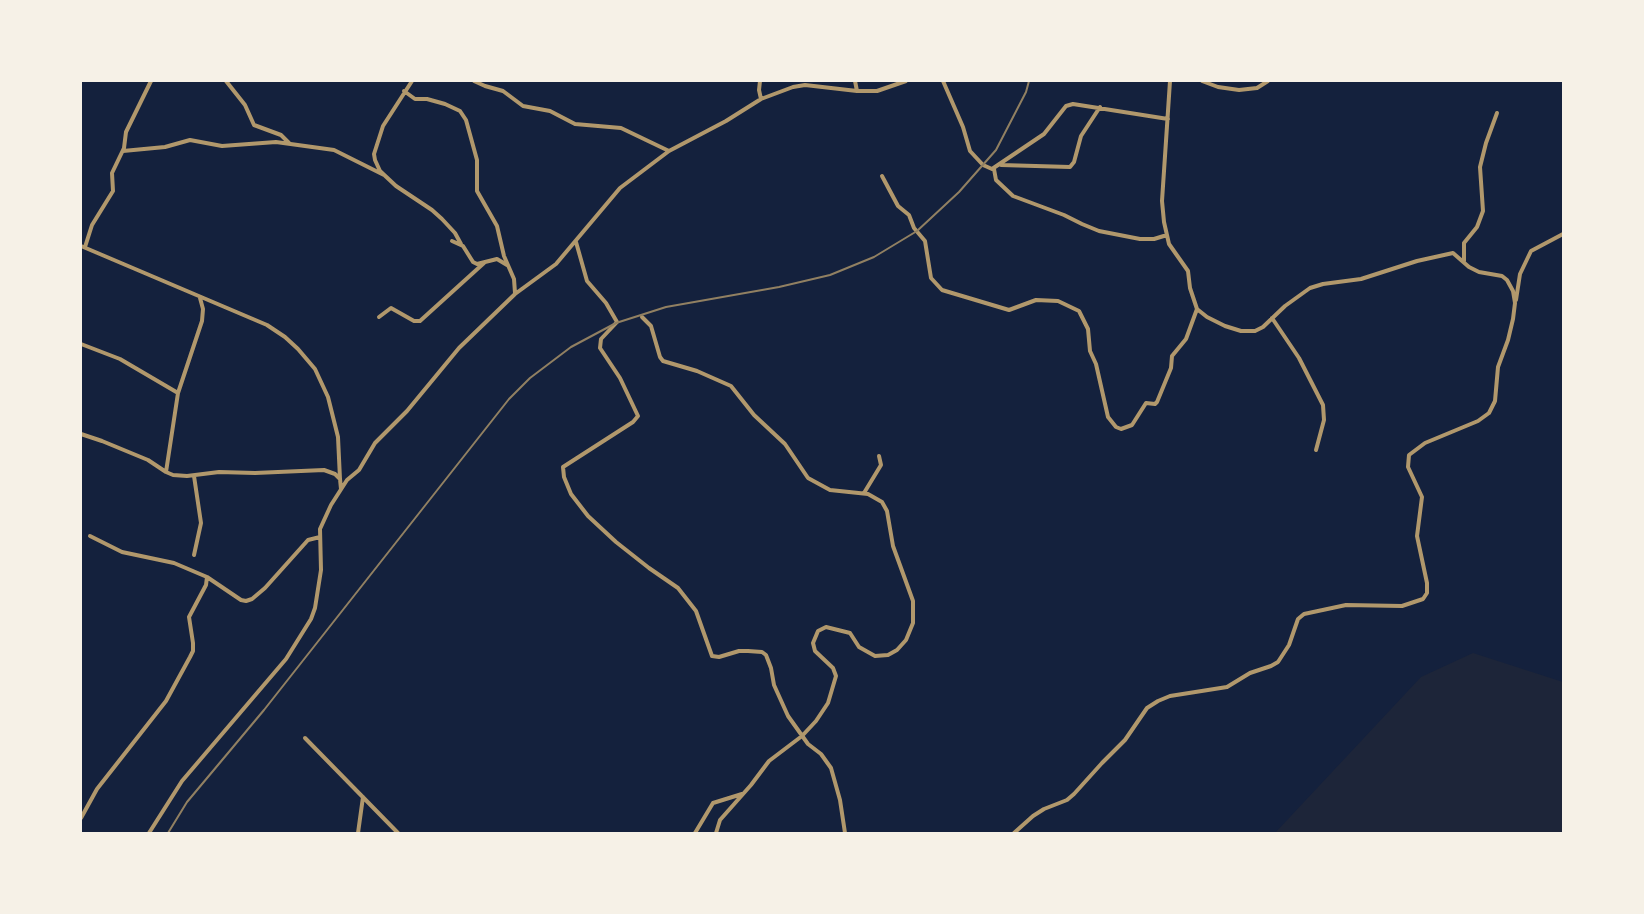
<!DOCTYPE html>
<html>
<head>
<meta charset="utf-8">
<style>
	body { margin:0 }
	#map { position:relative; width:1644px; height:914px; overflow:hidden; background:#14213d; font-family:Cabin,sans-serif }
	canvas { display:block }
	.frame { position:absolute; inset:0; border:82px solid #f6f1e7; pointer-events:none }
</style>
</head>
<body>
<div id="map">
<canvas width="1644" height="914"></canvas>
<div class="frame"></div>
</div>
<script>
const ctx = document.querySelector('canvas').getContext('2d');
ctx.lineJoin = 'round';
function fillPath(path, color) {
  ctx.fillStyle = color;
  ctx.fill(path, 'evenodd');
}
function shape(rows) {
  const path = new Path2D();
  for (const r of rows) {
    path.moveTo(r[0], r[1]);
    for (let i = 2; i < r.length; i += 2) path.lineTo(r[i], r[i + 1]);
  }
  return path;
}
function stroke(path, color, width, dash) {
  ctx.strokeStyle = color;
  ctx.lineWidth = width;
  ctx.lineCap = dash ? 'butt' : 'round';
  ctx.setLineDash(dash || []);
  ctx.stroke(path);
}
const green = shape([
	[1473,653,1563,682,1563,833,1275,833,1421,677]
]);
const minor = shape([
	[226,81,245,105,254,125,281,135,289,143],
	[412,81,383,126,374,154,375,160,380,171,396,186,432,210,442,219,455,233,461,244],
	[474,81,485,86,503,91,523,106,550,111,575,124,621,128,669,151],
	[760,81,759,90,761,99],
	[855,81,857,91],
	[943,81,963,127,970,151,983,165,992,169,1044,134,1066,106,1073,104,1168,119],
	[1202,81,1218,87,1239,90,1257,88,1268,81],
	[404,91,415,99,427,99,445,104,460,111,466,120,477,160,477,191,497,226,504,256,514,279,515,293],
	[123,151,165,147,190,140,222,146,276,142,334,150,384,175],
	[1001,165,1070,167,1074,162,1081,136,1100,107],
	[994,169,996,180,1013,196,1064,215,1082,224,1099,231,1140,239,1154,239,1167,235],
	[882,176,898,206,909,215,914,228,925,241,931,278,942,290,1009,310,1036,300,1058,301,1079,311,1088,329,1090,351,1096,364,1108,417,1116,427,1121,429,1132,425,1146,403,1155,404,1157,402,1171,368,1172,356,1186,339,1197,309],
	[452,241,463,246,473,262,477,264,497,259,507,265],
	[576,242,587,281,606,303,617,322,601,339,600,348,620,378,638,416,633,422,563,467,564,477,571,494,588,516,616,542,649,568,678,588,696,611,712,656,719,657,739,651,748,651,762,652,766,655,771,668,774,685,788,716,808,744,821,754,831,768,840,800,845,833],
	[81,246,267,325,285,337,298,349,315,369,328,397,338,437,340,479],
	[85,247,92,225,113,191,112,173,124,148,126,132,151,81],
	[1464,261,1464,243,1477,227,1483,211,1480,167,1486,143,1497,113],
	[1516,300,1520,274,1531,251,1563,234],
	[379,317,391,308,414,321,420,321,484,263],
	[642,317,651,326,660,357,663,361,697,371,731,386,754,415,785,444,808,478,830,490,868,494,882,502,887,511,893,546,913,601,913,623,906,640,897,650,888,655,875,656,859,647,850,633,826,627,818,631,813,643,815,651,833,668,836,676,828,703,816,721,802,736,769,761,751,785,720,820,716,833],
	[1272,318,1299,358,1323,405,1324,420,1316,450],
	[81,344,120,359,178,393],
	[81,434,102,441,148,460,166,472,173,475,187,476,219,472,255,473,324,470,335,474,340,479,341,489],
	[166,472,178,393,202,321,203,309,200,298],
	[194,476,201,523,194,555],
	[864,493,881,465,879,456],
	[207,577,241,600,246,601,252,599,265,588,308,540,320,537],
	[305,738,398,833],
	[81,818,97,789,166,701,190,657,193,651,193,643,189,617,206,585,207,577,174,563,122,552,90,536],
	[149,833,182,781,286,659,311,619,315,608,321,570,320,529,331,505,347,480,359,470,375,443,407,411,459,348,515,294,556,264,620,188,669,151,726,121,761,99,793,87,805,85,857,91,877,91,906,81],
	[358,833,363,797],
	[695,833,713,803,742,794],
	[1014,833,1033,816,1044,809,1067,800,1074,794,1102,763,1125,740,1147,708,1158,701,1170,696,1227,687,1250,673,1271,666,1278,662,1289,645,1298,619,1304,614,1346,605,1402,606,1423,599,1427,593,1427,583,1417,536,1422,497,1408,467,1409,455,1425,443,1478,421,1489,413,1495,401,1498,367,1508,340,1513,319,1515,303,1513,291,1507,280,1502,276,1479,272,1469,267,1453,253,1417,261,1361,279,1323,284,1310,288,1285,306,1263,327,1255,331,1241,331,1225,326,1207,317,1197,309,1190,288,1188,271,1169,244,1164,222,1162,201,1170,81]
]);
const rail = shape([
	[168,833,187,802,264,710,509,399,530,378,571,347,616,323,666,307,779,287,830,275,874,257,917,231,959,192,996,150,1026,92,1029,81]
]);
fillPath(green, '#1d2539');
stroke(minor, '#b1986c', 4);
stroke(rail, '#918062', 2);
</script>
</body>
</html>
